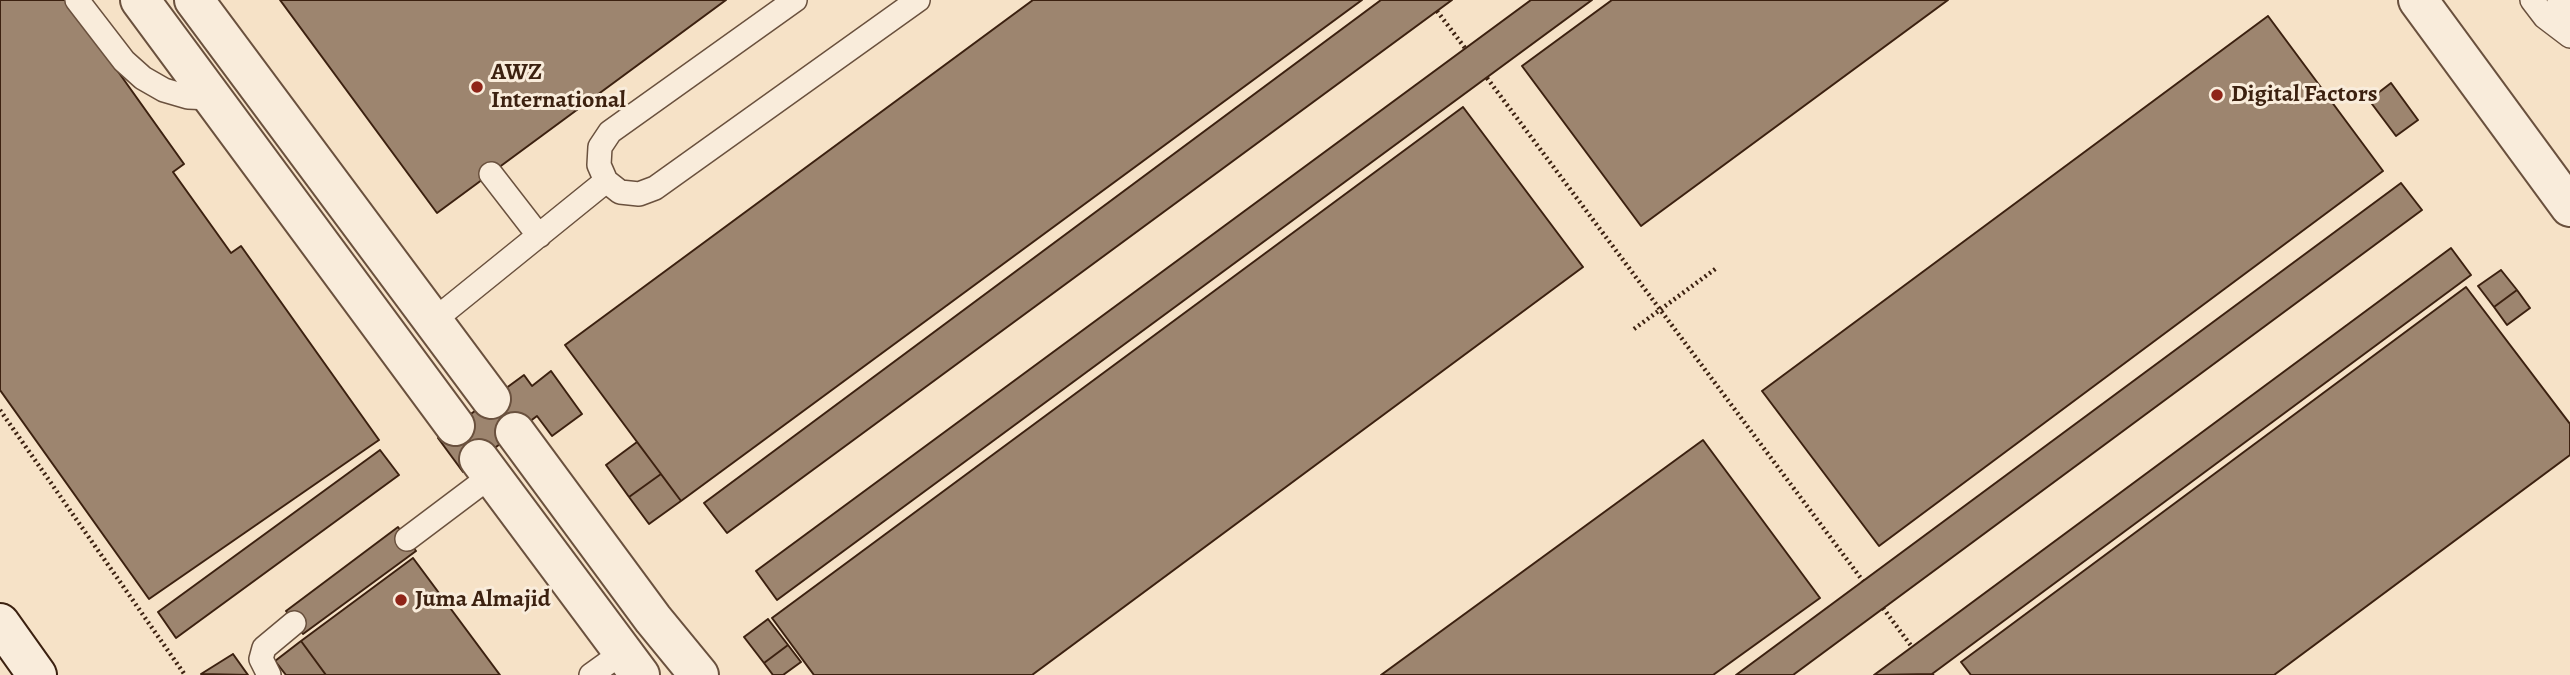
<!DOCTYPE html>
<html>
<head>
<meta charset="utf-8">
<style>
	body { margin:0 }
	canvas { display:block; background:#f6e2c7 }
</style>
</head>
<body>
<canvas width="2570" height="675"></canvas>
<script>
const ctx = document.querySelector('canvas').getContext('2d');
ctx.lineJoin = 'round';
function fillPath(path, color) {
  ctx.fillStyle = color;
  ctx.fill(path, 'evenodd');
}
function shape(rows) {
  const path = new Path2D();
  for (const r of rows) {
    path.moveTo(r[0], r[1]);
    for (let i = 2; i < r.length; i += 2) path.lineTo(r[i], r[i + 1]);
  }
  return path;
}
function stroke(path, color, width, dash) {
  ctx.strokeStyle = color;
  ctx.lineWidth = width;
  ctx.lineCap = dash ? 'butt' : 'round';
  ctx.setLineDash(dash || []);
  ctx.stroke(path);
}
function write(font, color, halo, rows, align = 'center') {
  ctx.font = font + ' Alegreya,serif';
  ctx.lineWidth = 6;
  ctx.setLineDash([]);
  ctx.textBaseline = 'middle';
  ctx.strokeStyle = halo;
  ctx.fillStyle = color;
  for (const [text, x, y, turn = 0] of rows) {
    ctx.save();
    ctx.translate(x, y);
    ctx.rotate((+turn || 0) * Math.PI / 180);
    ctx.textAlign = isNaN(turn) ? turn : align;
    if (halo) ctx.strokeText(text, 0, 0);
    ctx.fillText(text, 0, 0);
    ctx.restore();
  }
}
const building = shape([
	[0,0,67,0,184,164,173,172,231,253,241,246,379,440,149,599,0,390,0,0],
	[280,0,726,0,437,213,280,0],
	[1033,0,1362,0,681,501,565,345,1033,0],
	[1381,0,1452,0,727,533,704,503,1381,0],
	[1531,0,1592,0,777,600,756,571,1531,0],
	[1612,0,1948,0,1641,226,1522,66,1612,0],
	[2268,16,2383,171,1879,546,1762,391,2268,16],
	[2391,83,2418,120,2396,136,2369,100,2391,83],
	[1463,107,1583,267,1032,675,814,675,772,618,1463,107],
	[2401,183,2422,210,1793,675,1736,675,2401,183],
	[2451,248,2471,275,1932,674,1874,675,2451,248],
	[2501,270,2517,290,2494,307,2478,286,2501,270],
	[2466,287,2570,424,2570,455,2274,675,1971,675,1961,662,2466,287],
	[2517,290,2530,308,2507,325,2494,307,2517,290],
	[551,371,582,414,552,436,537,416,463,472,438,438,524,375,532,386,551,371],
	[1703,440,1820,598,1713,675,1381,675,1703,440],
	[637,442,661,474,629,497,606,465,637,442],
	[380,450,399,475,176,638,158,612,380,450],
	[661,474,681,501,649,524,629,497,661,474],
	[398,527,416,551,303,634,286,611,398,527],
	[413,558,500,675,326,675,301,641,413,558],
	[768,619,788,645,764,663,744,637,768,619],
	[301,641,326,675,286,675,275,661,301,641],
	[788,645,801,662,783,675,773,675,764,663,788,645],
	[233,654,248,675,201,674,233,654]
]);
const path = shape([
	[1437,11,1465,48],
	[1487,78,1863,581],
	[1634,329,1718,267],
	[0,410,185,675],
	[1883,608,1912,647],
	[1932,674,1932,675]
]);
const service = shape([
	[77,0,124,61,143,78,164,90,188,97,212,98],
	[795,0,610,132,600,147,599,165,606,181,620,192,639,194,655,188,918,0],
	[2532,0,2545,17,2570,36],
	[2559,0,2570,19],
	[491,174,539,236],
	[433,321,606,181],
	[407,539,492,475],
	[269,675,261,659,264,648,294,623],
	[591,675,623,652]
]);
const tertiary = shape([
	[140,0,455,426],
	[194,0,491,399],
	[2418,0,2570,207],
	[515,432,653,619,699,675],
	[479,459,640,675]
]);
const secondary = shape([
	[0,623,37,675]
]);
const markers = [
	[477,87,7,"#8f2418"],
	[2217,95,7,"#8f2418"],
	[401,600,7,"#8f2418"]
];
const poiNames = [
	["AWZ",491,73],
	["International",491,101],
	["Digital Factors",2231,95],
	["Juma Almajid",415,600]
];
fillPath(building, '#9d856f');
stroke(building, '#3c2110', 2);
stroke(service, '#6a513e', 26);
stroke(tertiary, '#6a513e', 42);
stroke(secondary, '#3c2110', 42);
stroke(path, '#3c2110', 4.5, [2, 3.5]);
stroke(service, '#f9ecdb', 23);
stroke(tertiary, '#f9ecdb', 38);
stroke(secondary, '#f9ecdb', 38);
for (const [x, y, r, color] of markers) {
  const dot = new Path2D();
  dot.arc(x, y, r, 0, 2 * Math.PI);
  ctx.fillStyle = color;
  ctx.fill(dot);
  stroke(dot, '#f9ecdb', 2.5);
}
write('bold 24px', '#3c2110', '#f9ecdb', poiNames, 'left');
</script>
</body>
</html>
